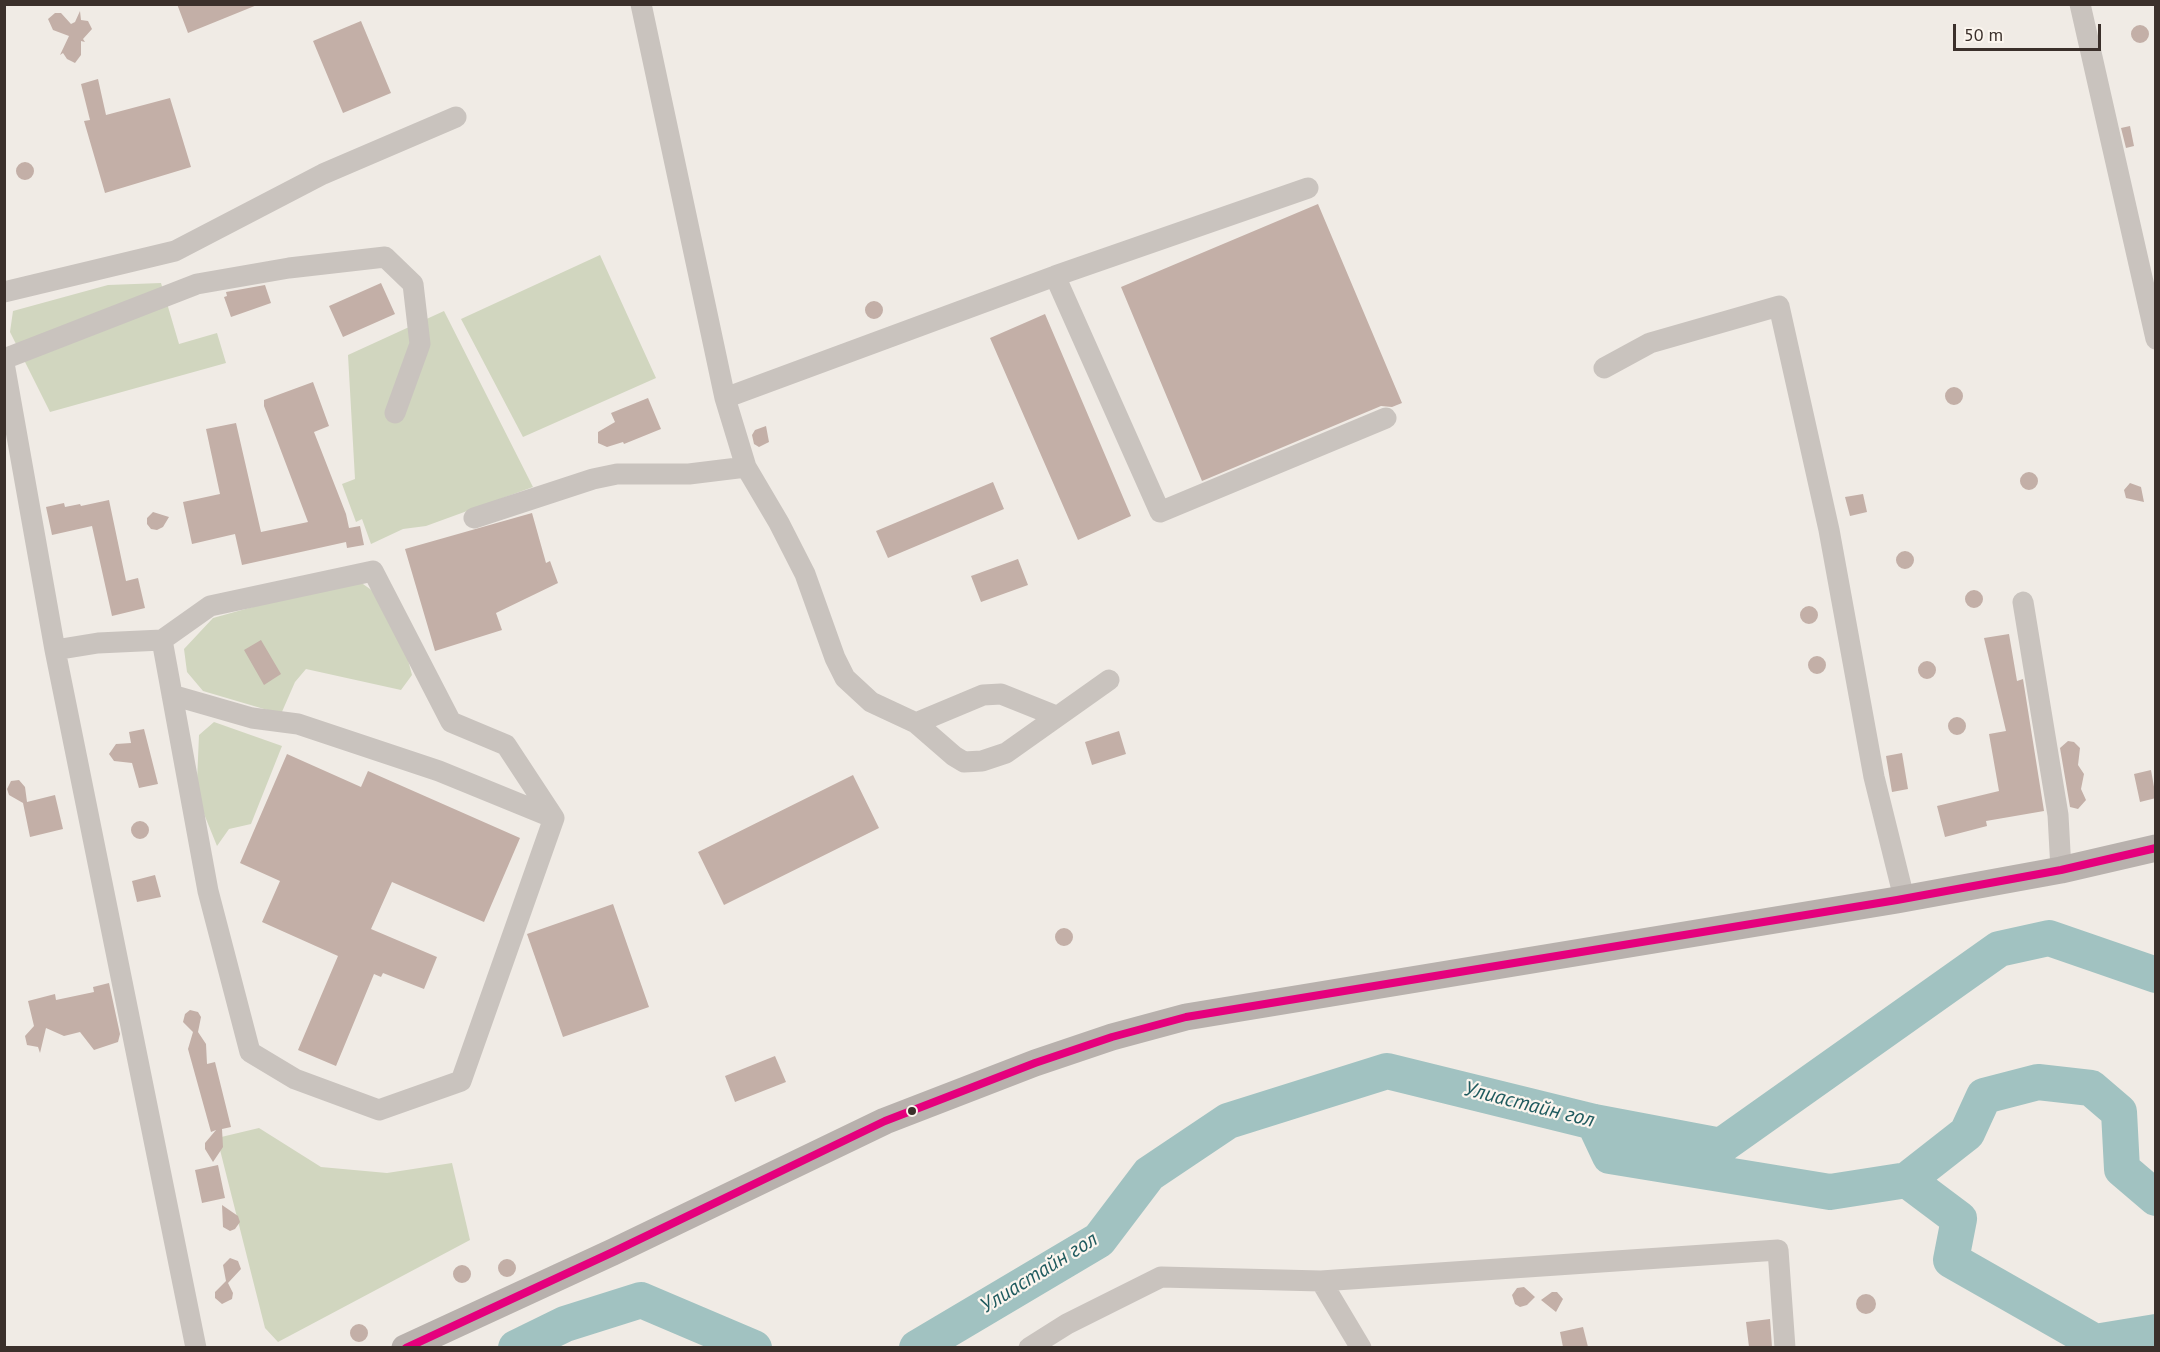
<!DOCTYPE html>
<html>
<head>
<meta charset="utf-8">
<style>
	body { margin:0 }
	#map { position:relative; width:2160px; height:1352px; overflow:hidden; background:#f0ebe5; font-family:"PT Sans",sans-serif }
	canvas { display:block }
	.frame { position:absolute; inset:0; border:6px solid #3b302b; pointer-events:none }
	.scale { position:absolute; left:1953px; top:24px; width:148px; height:27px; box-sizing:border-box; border:3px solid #3b302b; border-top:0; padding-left:8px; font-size:18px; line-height:21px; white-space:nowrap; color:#3b302b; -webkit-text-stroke:4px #fbf5ee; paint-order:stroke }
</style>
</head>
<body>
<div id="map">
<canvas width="2160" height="1352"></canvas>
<div class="frame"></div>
<div class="scale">50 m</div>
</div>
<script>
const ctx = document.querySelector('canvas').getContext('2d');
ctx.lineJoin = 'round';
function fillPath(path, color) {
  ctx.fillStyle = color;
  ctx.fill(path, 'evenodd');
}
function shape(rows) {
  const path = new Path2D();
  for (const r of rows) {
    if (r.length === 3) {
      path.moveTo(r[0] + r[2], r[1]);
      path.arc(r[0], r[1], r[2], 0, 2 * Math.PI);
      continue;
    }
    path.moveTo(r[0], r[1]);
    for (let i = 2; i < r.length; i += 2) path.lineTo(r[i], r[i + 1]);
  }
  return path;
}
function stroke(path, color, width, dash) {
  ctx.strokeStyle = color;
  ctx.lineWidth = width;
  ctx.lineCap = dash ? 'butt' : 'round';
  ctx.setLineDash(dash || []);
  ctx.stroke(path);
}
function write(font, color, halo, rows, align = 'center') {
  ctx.font = font + ' "PT Sans",sans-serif';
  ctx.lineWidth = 4.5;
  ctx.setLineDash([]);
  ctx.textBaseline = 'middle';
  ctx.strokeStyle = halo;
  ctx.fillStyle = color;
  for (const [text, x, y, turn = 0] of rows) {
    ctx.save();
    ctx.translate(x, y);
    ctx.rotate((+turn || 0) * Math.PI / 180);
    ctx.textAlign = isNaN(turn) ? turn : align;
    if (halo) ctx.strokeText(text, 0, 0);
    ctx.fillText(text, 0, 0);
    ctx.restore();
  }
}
const green = shape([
	[600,255,656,378,523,437,461,319],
	[161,283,179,344,217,333,226,363,50,412,10,332,13,311,108,285],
	[444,311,533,487,426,526,403,529,371,544,362,519,356,522,342,484,355,479,348,355],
	[339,583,363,584,377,594,407,656,412,675,401,690,306,669,295,682,281,714,203,691,187,672,184,649,213,618],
	[214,722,282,746,251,824,229,829,217,846,200,804,197,782,199,735],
	[259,1128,321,1167,387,1173,452,1163,470,1240,278,1342,265,1328,217,1138]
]);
const river = shape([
	[1594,1122,1610,1156,1830,1192,1907,1180,1967,1133,1984,1096,2038,1082,2091,1088,2119,1112,2122,1169,2156,1198],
	[1907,1180,1959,1219,1951,1260,2095,1342,2156,1332],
	[516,1348,565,1324,641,1300,754,1348],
	[917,1348,1099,1240,1149,1174,1228,1121,1387,1071,1594,1122,1721,1146,1999,949,2049,938,2156,975]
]);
const building = shape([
	[177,4,256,4,257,5,188,33],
	[80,11,81,20,88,21,92,29,83,39,85,42,81,41,81,55,75,63,67,59,63,53,60,55,69,36,53,30,48,19,55,13,61,13,71,24,75,22],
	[361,21,391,93,343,113,313,41],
	[2140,34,9],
	[98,79,106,115,170,98,191,167,105,193,84,121,90,120,81,84],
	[2130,126,2134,146,2126,148,2121,128],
	[25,171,9],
	[1318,204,1402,403,1392,407,1381,406,1202,481,1121,287],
	[381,283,395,314,343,337,329,306],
	[265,285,271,303,231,317,224,297,227,296,226,292],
	[874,310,9],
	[1045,314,1131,516,1078,540,990,338],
	[313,382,329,426,314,432,346,514,349,528,360,526,364,545,347,548,346,542,242,565,235,534,192,544,183,502,220,494,206,429,236,423,261,532,308,522,264,406,264,400],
	[1954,396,9],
	[648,398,661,429,624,444,623,442,607,447,598,443,598,432,615,422,611,413],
	[766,426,769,442,759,447,754,444,752,435,755,430],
	[2029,481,9],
	[993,482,1004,509,888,558,876,531],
	[2130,483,2141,487,2144,502,2126,498,2124,490],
	[1863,494,1867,512,1850,516,1845,497],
	[109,500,126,581,138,578,145,608,112,616,92,526,52,535,46,507,64,503,65,507,80,504,81,506],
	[153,512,169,517,163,527,157,530,151,529,147,524,147,518],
	[532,513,546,563,550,561,558,583,496,613,502,630,435,651,405,549],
	[1905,560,9],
	[1018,559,1028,585,981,602,971,576],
	[1974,599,9],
	[1809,615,9],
	[2009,634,2017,681,2023,679,2044,811,1986,821,1987,826,1945,837,1937,806,1999,791,1989,734,2006,731,1984,638],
	[261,640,281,674,264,685,244,650],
	[1817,665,9],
	[1927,670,9],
	[1957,726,9],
	[144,729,158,784,139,788,132,763,114,761,109,754,116,744,131,743,129,732],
	[1119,731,1126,754,1092,765,1085,742],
	[2068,741,2074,742,2080,748,2078,765,2084,774,2081,789,2086,800,2078,809,2070,807,2060,748],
	[1902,753,1908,789,1892,792,1886,756],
	[287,754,361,787,368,771,520,838,484,922,392,882,371,929,437,957,424,989,383,973,381,977,374,974,336,1066,298,1050,338,956,262,922,280,881,240,863],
	[2151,770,2156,798,2140,802,2134,774],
	[853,775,879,828,724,905,698,852],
	[19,780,25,787,27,802,55,795,63,829,30,837,23,803,9,795,7,789,11,781],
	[140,830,9],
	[155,875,161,897,137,902,132,881],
	[613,904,649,1007,563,1037,527,934],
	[1064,937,9],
	[109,983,120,1034,118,1042,94,1050,80,1032,64,1036,46,1028,40,1053,38,1047,27,1045,25,1036,34,1026,28,1001,55,994,56,1000,94,992,93,987],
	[190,1010,198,1012,201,1017,198,1032,206,1044,207,1064,215,1062,231,1127,222,1129,223,1147,213,1162,205,1149,205,1143,216,1130,211,1132,188,1049,193,1032,183,1022,185,1014],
	[775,1056,786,1082,735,1102,725,1076],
	[218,1165,225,1198,202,1203,195,1170],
	[222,1205,238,1216,240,1222,235,1229,230,1231,223,1227],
	[230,1258,238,1261,241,1269,228,1283,233,1293,232,1299,222,1304,215,1298,215,1292,226,1281,223,1265],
	[507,1268,9],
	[462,1274,9],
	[1524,1287,1535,1297,1527,1305,1520,1307,1515,1304,1512,1295,1517,1288],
	[1552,1292,1557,1292,1563,1299,1556,1312,1541,1300],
	[1866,1304,10],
	[1770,1319,1772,1347,1749,1347,1746,1322],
	[359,1333,9],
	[1583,1327,1588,1347,1563,1347,1560,1332]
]);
const minor = shape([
	[641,4,725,398,746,467],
	[2080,4,2156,339],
	[1308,188,1055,276,1160,512,1386,418],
	[4,292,175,251,323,174,456,117],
	[4,359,197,284,289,268,385,257,413,284,420,344,395,413],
	[4,363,55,650,196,1348],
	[1604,368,1650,343,1779,306,1829,530,1874,777,1904,898],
	[725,398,1055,276],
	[474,518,593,479,617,474,689,474,746,467,779,523,805,574,835,658,845,678,871,702,916,723,954,756,964,762,982,761,1006,753,1109,680],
	[2023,602,2058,815,2061,870],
	[55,650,98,643,162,640,210,606,373,571,451,722,506,745,554,818,461,1081,379,1110,295,1079,250,1052,208,891,162,640],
	[172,695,252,718,298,724,439,771,554,818],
	[916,723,983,695,1001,694,1056,716],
	[1321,1281,1361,1348],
	[1029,1348,1067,1324,1161,1277,1321,1281,1778,1250,1785,1348]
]);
const major = shape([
	[405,1348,613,1252,885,1121,1035,1063,1112,1037,1186,1017,1897,900,2061,870,2156,848]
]);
const bus1 = shape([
	[406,1348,613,1252,885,1121,1035,1063,1112,1037,1186,1017,1897,900,2061,870,2156,848]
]);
const markers = [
	[912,1111,5,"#3b302b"]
];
const waterNames = [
	["Улиастайн гол",1529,1105,14],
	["Улиастайн гол",1039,1273,-32]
];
fillPath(green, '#d1d6bf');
stroke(river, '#a1c2c1', 36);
fillPath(building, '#c3afa7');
stroke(minor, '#c9c3be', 21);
stroke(major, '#b8b1ad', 27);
stroke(bus1, '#e5007d', 8);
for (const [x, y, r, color] of markers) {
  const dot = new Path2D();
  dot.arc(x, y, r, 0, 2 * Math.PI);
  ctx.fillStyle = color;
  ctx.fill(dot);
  stroke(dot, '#fbf5ee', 2);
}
write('italic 21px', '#1f5a5e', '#fbf5ee', waterNames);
</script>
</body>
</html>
